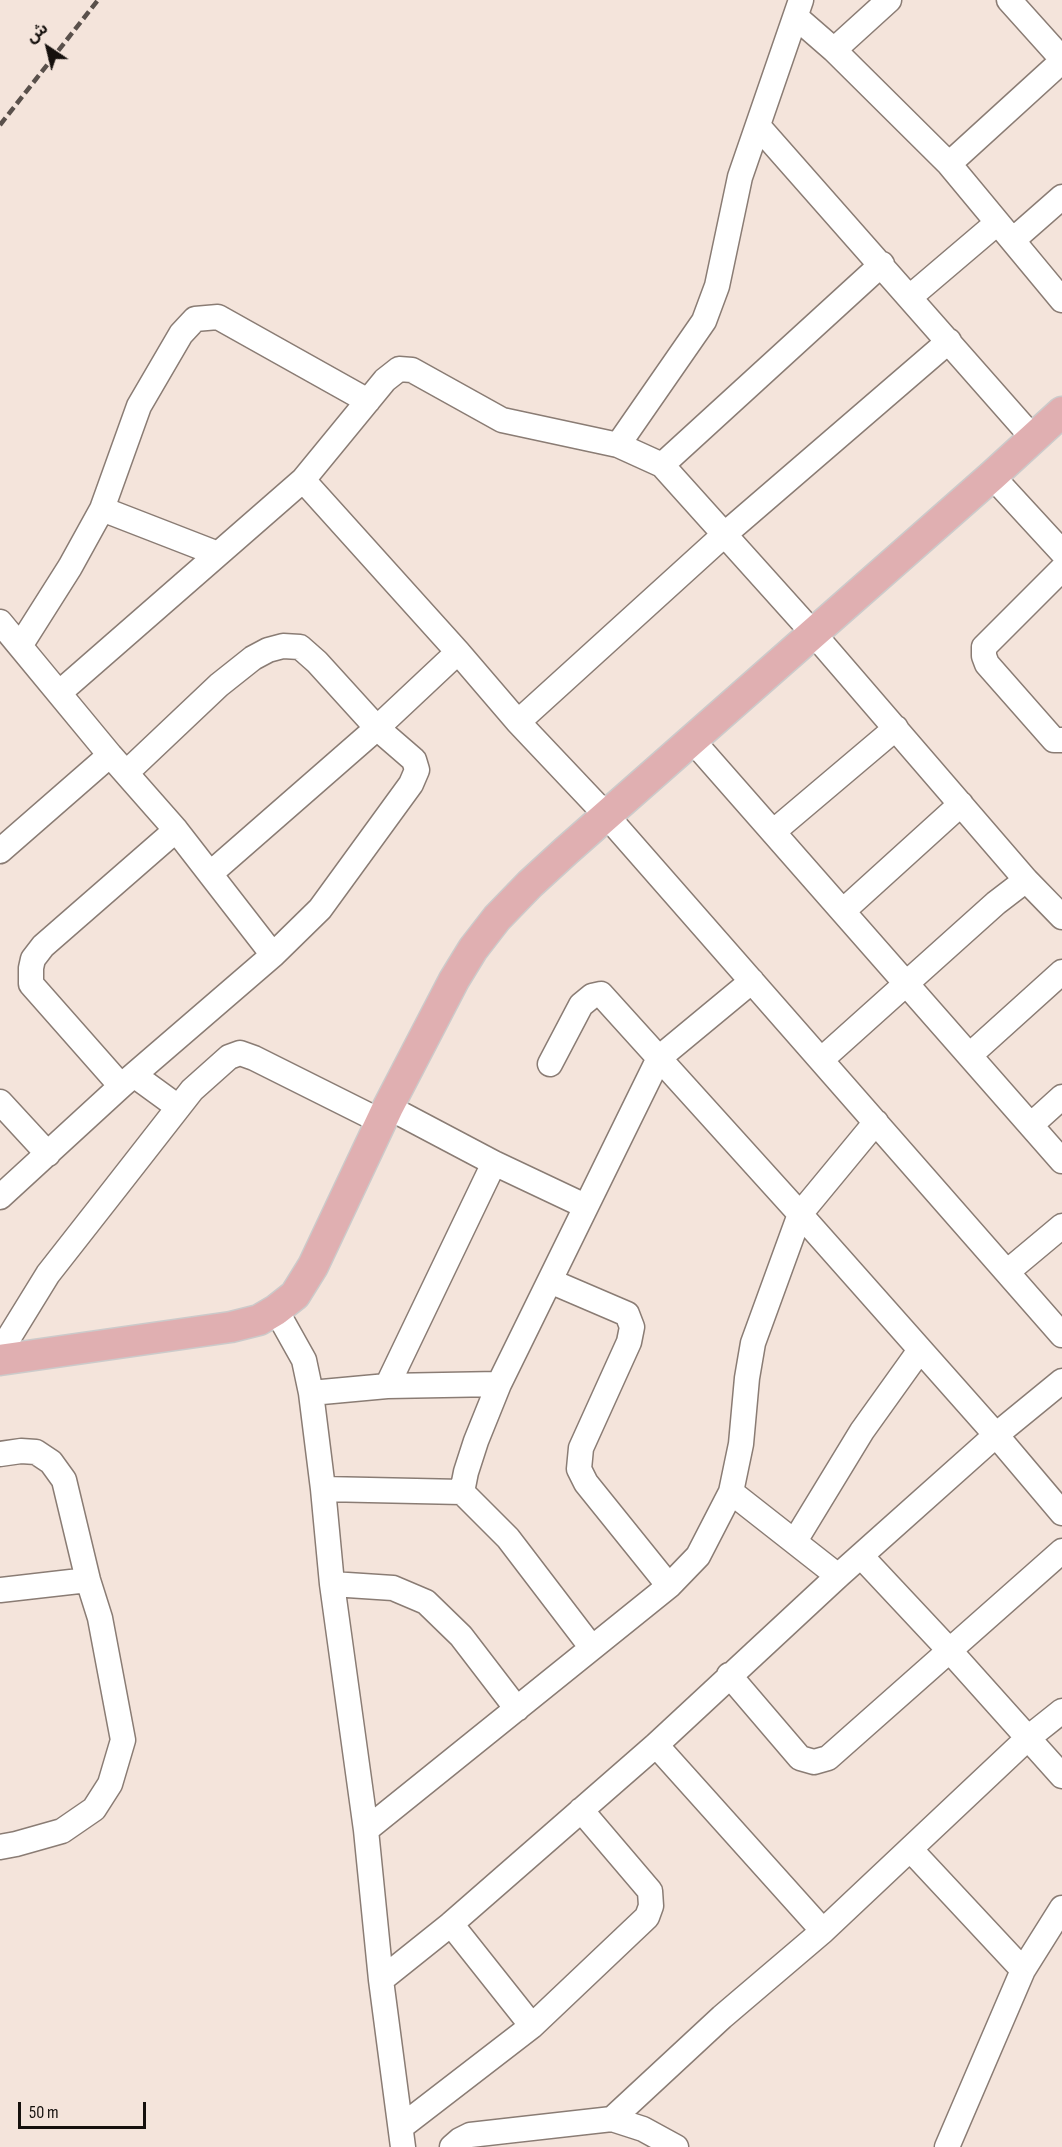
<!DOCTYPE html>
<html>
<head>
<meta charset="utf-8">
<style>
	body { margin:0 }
	#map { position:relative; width:1062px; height:2147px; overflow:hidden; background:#f4e4db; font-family:"Sofia Sans Condensed","Noto Sans Arabic",sans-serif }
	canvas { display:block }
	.north { position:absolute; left:18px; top:18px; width:60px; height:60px; -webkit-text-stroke:4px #f4e4db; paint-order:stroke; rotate:325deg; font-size:16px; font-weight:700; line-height:24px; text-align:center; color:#15100d }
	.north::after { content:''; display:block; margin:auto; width:21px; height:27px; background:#15100d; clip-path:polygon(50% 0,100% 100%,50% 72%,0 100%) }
	.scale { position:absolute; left:18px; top:2102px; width:128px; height:27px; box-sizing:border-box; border:3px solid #15100d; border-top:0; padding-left:8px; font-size:18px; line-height:21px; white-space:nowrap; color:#15100d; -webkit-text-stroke:4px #f4e4db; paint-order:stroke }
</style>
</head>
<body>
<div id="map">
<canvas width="1062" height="2147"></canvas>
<div class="north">ش</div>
<div class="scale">50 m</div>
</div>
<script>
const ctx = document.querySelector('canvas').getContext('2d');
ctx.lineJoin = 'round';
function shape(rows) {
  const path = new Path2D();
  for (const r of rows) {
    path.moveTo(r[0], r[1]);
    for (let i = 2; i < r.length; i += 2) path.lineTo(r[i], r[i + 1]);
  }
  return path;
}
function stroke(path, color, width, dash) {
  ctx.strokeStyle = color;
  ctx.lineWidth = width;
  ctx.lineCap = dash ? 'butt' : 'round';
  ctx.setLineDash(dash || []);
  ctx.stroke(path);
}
const minor = shape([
	[1009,0,1062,59],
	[796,17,834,50,949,164,1062,300],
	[834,50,889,0],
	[758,126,1033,438],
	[949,164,1062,61],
	[1013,240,1062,197],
	[910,297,997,223],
	[618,445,704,321,717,286,740,177,801,0],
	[662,465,882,264],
	[992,476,1062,552],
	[303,480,458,652,518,722,606,815,1062,1335],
	[102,509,218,554],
	[1062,569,984,647,984,656,987,664,1054,740,1062,740],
	[0,622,110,755,176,830,273,955],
	[20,646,70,567,102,509,139,406,181,334,195,319,218,317,368,401],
	[59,693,303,480,385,380,399,369,412,370,502,420,618,445,662,465,813,633,1026,880,1062,917],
	[518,722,725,534,949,341],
	[693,741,1062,1161],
	[773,832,896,728],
	[0,851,110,755],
	[211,873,377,728,458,652],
	[843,911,961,804],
	[970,1055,1062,972],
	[821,1060,996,903,1026,880],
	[550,1064,581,1005,592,996,601,994,800,1214,996,1435,1062,1513],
	[134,1075,178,1107],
	[121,1086,31,984,31,968,33,959,43,946,176,830],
	[0,1102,48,1154],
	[388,1107,494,1163,585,1206],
	[1031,1125,1062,1097],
	[0,1197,121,1086,273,955,320,909,411,784,417,770,414,760,377,728,317,662,300,647,283,646,268,650,253,658,219,685,126,773],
	[1007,1272,1062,1226],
	[550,1281,627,1314,632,1327,629,1342,581,1448,579,1469,586,1483,669,1586],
	[276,1310,304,1360,311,1393,323,1489,332,1584,366,1830,381,1980,403,2147],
	[0,1352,48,1274,117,1186,192,1090,229,1057,240,1053,254,1058,382,1122],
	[387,1386,494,1163],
	[311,1393,387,1386,499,1384],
	[0,1454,21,1451,36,1452,51,1462,64,1480,88,1580,100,1618,123,1740,110,1784,94,1809,62,1831,16,1844,0,1847],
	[323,1489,462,1492,508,1538,592,1648],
	[462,1492,466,1472,476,1441,499,1384,659,1058,752,981],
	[731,1492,838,1576],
	[795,1541,862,1431,920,1350],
	[861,1556,950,1651,1062,1776],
	[332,1584,393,1588,426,1602,461,1636,517,1709],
	[0,1590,88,1580],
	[729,1675,800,1758,814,1762,828,1758,1062,1551],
	[656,1745,823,1931],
	[366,1830,669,1586,698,1556,731,1492,741,1444,747,1378,753,1343,800,1214,876,1122],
	[910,1849,1023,1970],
	[451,1924,532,2026],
	[381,1980,451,1924,656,1745,838,1576,996,1435,1062,1381],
	[612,2119,722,2017,823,1931,1028,1738,1062,1711],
	[401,2127,532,2026,647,1917,651,1906,650,1891,581,1810],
	[452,2147,460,2140,470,2135,612,2119,643,2129,676,2147],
	[947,2147,1023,1970,1062,1908]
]);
const major = shape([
	[0,1360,231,1327,259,1320,276,1310,295,1295,313,1266,388,1107,454,980,473,949,497,918,530,884,566,851,992,476,1062,412]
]);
const rail = shape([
	[0,125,98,0]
]);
stroke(minor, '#8a7c74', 27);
stroke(major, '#cccaca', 33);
stroke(minor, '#fff', 24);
stroke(major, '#e0afb1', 30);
stroke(rail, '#59504b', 4.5, [9, 4.5]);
</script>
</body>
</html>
